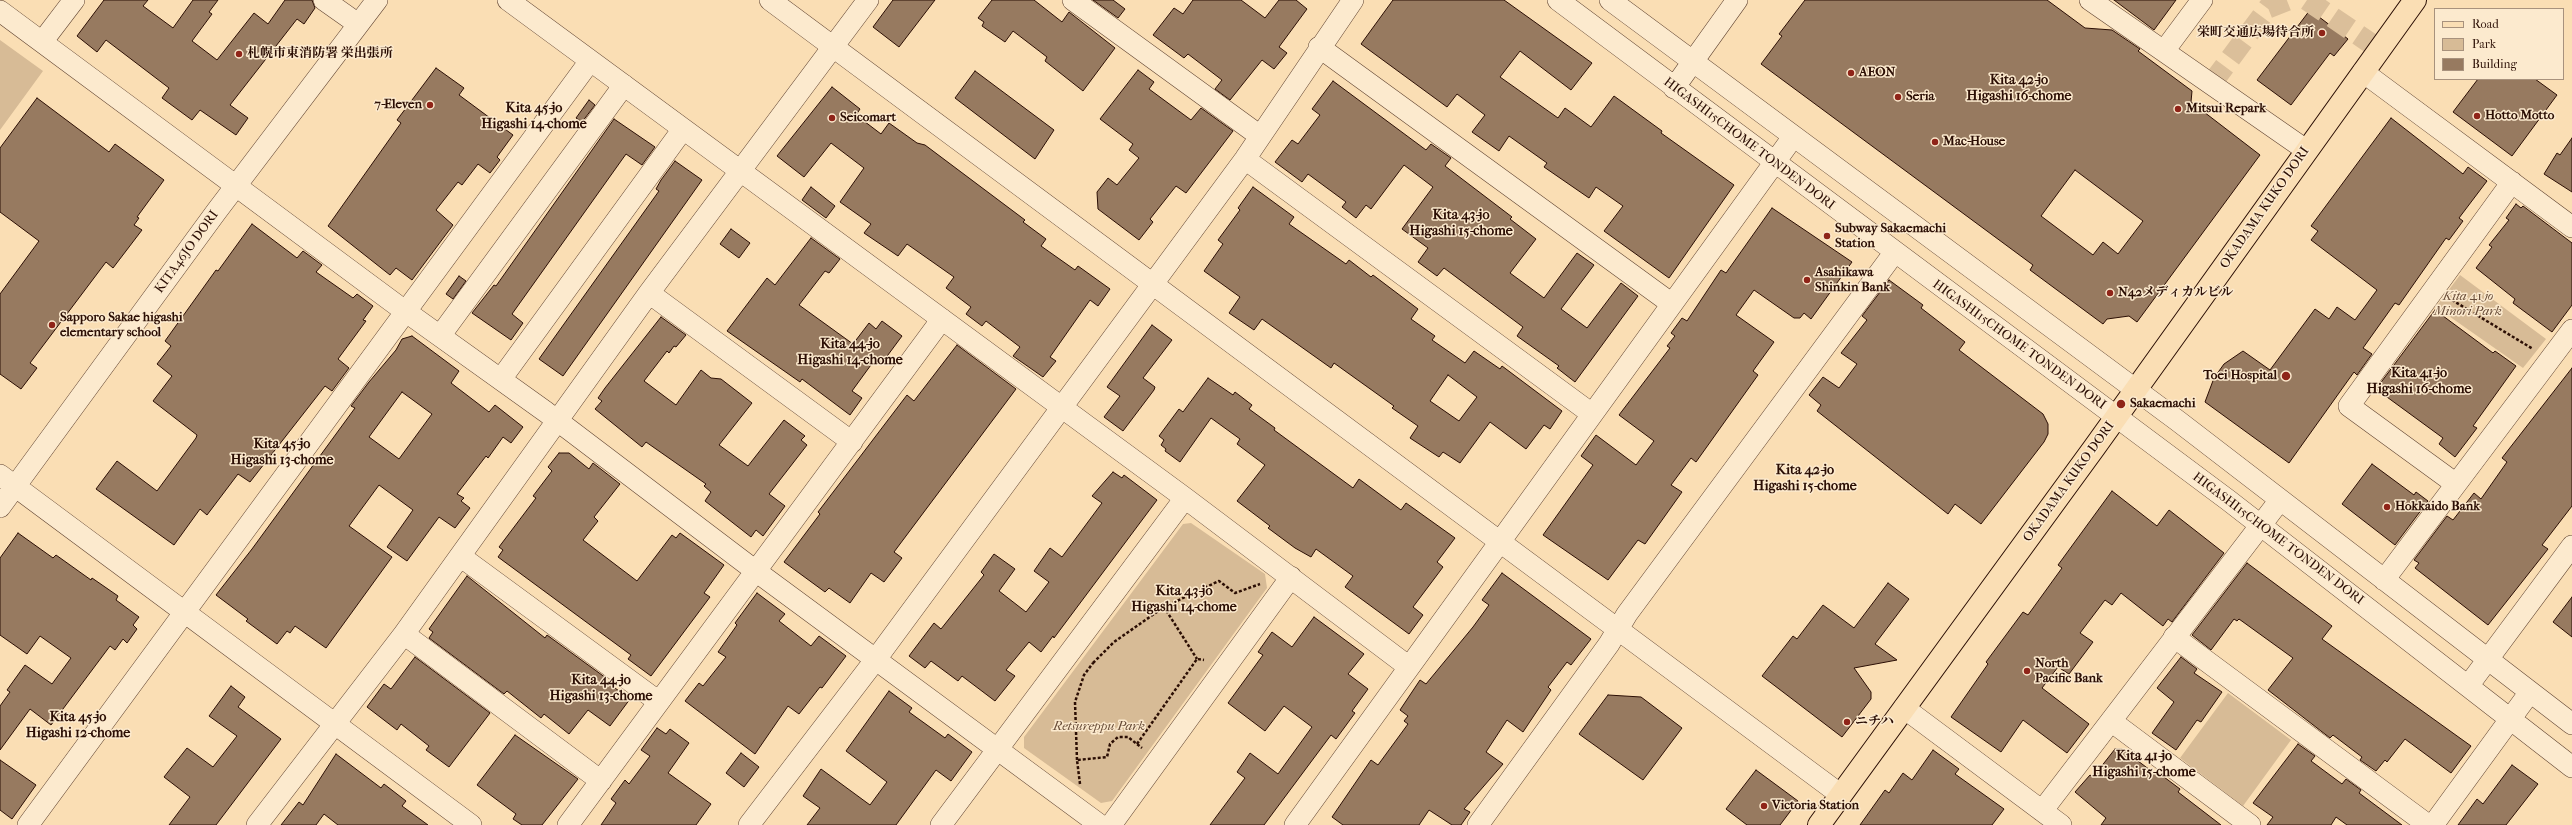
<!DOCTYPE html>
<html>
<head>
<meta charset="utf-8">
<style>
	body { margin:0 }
	#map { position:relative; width:2572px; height:825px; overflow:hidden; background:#fadeb4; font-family:"IM FELL French Canon",serif }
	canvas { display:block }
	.legend { position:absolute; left:2434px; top:8px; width:130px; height:72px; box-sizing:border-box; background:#fceace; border:1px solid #a8927d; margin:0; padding:5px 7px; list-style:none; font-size:12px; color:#2b0e04 }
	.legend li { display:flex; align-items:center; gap:8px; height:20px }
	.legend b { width:20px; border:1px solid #a8927d }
</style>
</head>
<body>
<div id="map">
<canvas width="2572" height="825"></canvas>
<ul class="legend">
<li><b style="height:5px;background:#fadeb4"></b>Road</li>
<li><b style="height:11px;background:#d7bb96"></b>Park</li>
<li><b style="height:11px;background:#977a60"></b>Building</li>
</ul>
</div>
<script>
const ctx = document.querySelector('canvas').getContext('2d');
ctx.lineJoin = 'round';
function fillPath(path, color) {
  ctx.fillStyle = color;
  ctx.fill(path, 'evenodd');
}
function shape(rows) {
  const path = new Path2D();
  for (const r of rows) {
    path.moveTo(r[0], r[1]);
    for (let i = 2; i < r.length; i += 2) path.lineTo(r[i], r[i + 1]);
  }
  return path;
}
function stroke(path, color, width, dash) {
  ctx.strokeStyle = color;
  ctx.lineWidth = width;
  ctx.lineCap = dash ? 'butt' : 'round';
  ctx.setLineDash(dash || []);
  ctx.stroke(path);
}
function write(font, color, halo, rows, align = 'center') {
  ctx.font = font + ' "IM FELL French Canon","Noto Serif JP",serif';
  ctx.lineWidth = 3;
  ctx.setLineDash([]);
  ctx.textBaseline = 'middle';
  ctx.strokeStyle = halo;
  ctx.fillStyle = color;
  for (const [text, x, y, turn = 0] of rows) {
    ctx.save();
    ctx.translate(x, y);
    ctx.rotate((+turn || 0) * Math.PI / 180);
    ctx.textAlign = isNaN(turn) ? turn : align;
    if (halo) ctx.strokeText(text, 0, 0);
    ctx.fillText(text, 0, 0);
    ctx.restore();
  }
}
const green = shape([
	[0,40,43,71,0,130],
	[2460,275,2546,339,2523,368,2436,307],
	[1191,523,1265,574,1267,588,1112,801,1101,803,1024,748,1024,737,1183,524],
	[2228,693,2291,740,2243,806,2180,758]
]);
const building = shape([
	[104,0,148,0,143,6,173,28,193,0,218,0,209,12,212,14,192,41,217,60,254,13,268,24,285,0,312,0,315,8,304,24,297,19,230,105,248,118,236,135,200,110,192,120,162,98,169,88,106,40,97,52,77,36,104,0],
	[893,0,935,0,899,47,873,27,893,0],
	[992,0,1034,0,1062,22,1069,12,1115,48,1083,91,1045,61,1047,57,1013,31,1005,42,982,26,984,22,978,18,992,0],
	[1093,0,1113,0,1125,9,1118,18,1093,0],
	[1193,0,1241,0,1265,18,1279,0,1296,0,1307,9,1279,47,1287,53,1274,69,1262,60,1230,100,1215,89,1222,80,1188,54,1184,58,1153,35,1174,8,1183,14,1193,0],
	[1393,0,1504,0,1592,63,1571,90,1520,51,1500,77,1558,118,1565,108,1591,127,1614,96,1662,131,1661,133,1734,185,1669,278,1604,231,1623,206,1596,187,1589,198,1544,167,1547,163,1509,136,1499,151,1472,132,1485,115,1457,94,1447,107,1361,44,1393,0],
	[1805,0,2047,0,2085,28,2112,30,2140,49,2138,51,2192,91,2191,102,2260,155,2137,322,2129,316,2107,319,2103,324,2030,270,2033,265,1761,64,1782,36,1779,34,1805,0],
	[2075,170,2143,221,2118,254,2103,242,2093,255,2041,216,2075,170],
	[2114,0,2176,0,2154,30,2114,0],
	[2310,10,2348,39,2334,56,2330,53,2291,105,2257,80,2310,10],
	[436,68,464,88,459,95,513,135,497,157,500,160,490,173,478,164,462,185,458,182,436,210,453,225,412,280,396,268,390,275,328,226,401,123,397,120,436,68],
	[1138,70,1154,82,1149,89,1191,120,1201,108,1233,131,1186,193,1176,186,1150,219,1153,222,1139,240,1098,209,1097,192,1108,178,1117,185,1139,158,1129,150,1133,144,1100,119,1138,70],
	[975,71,1054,130,1035,159,955,98,975,71],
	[2478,79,2535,79,2557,95,2512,156,2453,112,2478,79],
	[1333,81,1426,150,1431,144,1451,158,1445,166,1512,217,1510,219,1536,239,1510,273,1544,298,1577,253,1594,265,1561,309,1587,328,1621,283,1638,296,1575,382,1557,368,1559,366,1517,336,1523,327,1444,268,1437,276,1418,262,1428,248,1402,229,1433,187,1404,165,1371,209,1366,205,1356,218,1342,207,1346,202,1308,174,1302,182,1275,162,1292,140,1298,144,1320,115,1312,109,1333,81],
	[832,87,860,109,856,115,881,134,889,123,917,143,925,145,1025,220,1023,222,1046,239,1041,246,1075,270,1078,266,1110,289,1098,306,1090,300,1050,357,1056,361,1043,377,1013,356,1020,347,986,321,982,326,966,314,971,307,946,288,954,277,907,244,898,256,864,233,871,224,840,202,864,168,831,143,804,177,777,156,832,87],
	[37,98,109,152,115,144,164,180,137,217,139,218,134,225,142,230,113,268,106,262,30,363,37,368,21,389,0,374,0,294,39,241,0,212,0,148,37,98],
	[589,100,595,105,582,122,576,118,589,100],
	[2391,118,2463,174,2468,167,2487,181,2459,218,2463,221,2449,240,2446,238,2399,305,2395,303,2363,348,2372,354,2357,375,2354,372,2289,463,2205,402,2214,378,2224,364,2243,351,2270,370,2315,309,2329,319,2337,307,2355,320,2377,290,2311,240,2318,231,2311,226,2391,118],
	[614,119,655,147,642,165,626,154,512,314,523,323,511,340,472,313,494,285,496,286,614,119],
	[2572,138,2572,192,2544,174,2557,153,2560,155,2572,138],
	[675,161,702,180,563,376,539,359,659,191,656,189,661,180,675,161],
	[811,187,835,206,826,218,802,200,811,187],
	[1253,187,1294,217,1289,224,1346,264,1349,260,1371,277,1373,275,1418,309,1411,319,1435,336,1432,340,1465,363,1474,351,1500,369,1502,366,1562,411,1550,429,1544,425,1526,449,1490,422,1460,463,1443,452,1439,457,1410,438,1418,426,1392,408,1394,406,1334,363,1331,368,1262,319,1254,330,1229,313,1240,297,1204,271,1223,244,1218,240,1240,210,1238,208,1253,187],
	[1448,375,1477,397,1459,421,1430,401,1448,375],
	[2516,204,2521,208,2523,206,2572,243,2572,305,2552,332,2513,303,2515,299,2476,268,2492,247,2489,245,2509,220,2506,218,2516,204],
	[1772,208,1852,262,1811,319,1804,313,1800,318,1794,318,1754,290,1736,315,1774,342,1753,371,1758,375,1696,462,1691,458,1671,485,1682,492,1645,544,1638,540,1608,580,1543,535,1593,465,1581,456,1596,435,1636,465,1654,441,1619,415,1670,348,1667,346,1675,336,1671,333,1682,318,1687,321,1721,270,1726,273,1772,208],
	[252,224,297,258,303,251,322,265,316,272,353,298,357,294,373,306,363,320,366,321,338,359,349,368,332,391,325,386,250,482,238,474,207,515,200,509,174,545,96,489,117,461,157,491,196,438,197,435,153,401,172,376,157,364,171,346,165,341,216,270,218,271,252,224],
	[731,229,750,243,739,258,720,244,731,229],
	[811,238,840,259,829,273,825,271,799,305,853,344,869,323,876,329,882,321,902,336,882,363,876,358,852,391,862,398,850,415,802,379,800,382,727,331,767,278,775,285,811,238],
	[459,276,466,281,453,299,446,294,459,276],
	[1889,280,1923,305,1921,308,1965,342,1959,350,2043,414,2048,424,2048,434,2044,442,1981,524,1955,504,1948,514,1817,411,1821,405,1809,395,1823,377,1839,388,1857,364,1841,353,1867,320,1862,316,1889,280],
	[2435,310,2493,353,2495,351,2516,366,2473,426,2477,428,2455,457,2439,444,2443,438,2376,389,2435,310],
	[661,317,686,335,676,347,674,346,669,353,667,351,644,381,676,405,701,370,711,378,721,379,752,403,719,445,748,466,784,420,805,436,801,440,807,445,769,494,785,506,763,536,756,530,751,537,705,501,711,492,704,486,706,484,646,442,642,447,595,409,602,401,598,398,605,388,661,317],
	[1152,325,1172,340,1143,378,1155,387,1154,390,1123,431,1104,417,1120,396,1107,387,1152,325],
	[412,336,459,371,451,383,489,412,495,405,523,427,511,443,503,437,488,458,486,456,457,494,464,498,461,501,470,508,455,528,439,517,407,561,387,547,413,510,379,485,349,526,392,557,326,648,295,626,290,633,287,631,277,644,246,621,248,619,216,595,252,549,355,408,351,406,369,382,396,350,402,339,412,336],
	[402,392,432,414,399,459,369,437,402,392],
	[957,345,1016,389,894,552,902,558,884,582,871,573,850,603,829,588,825,592,784,562,820,514,818,512,907,395,914,401,957,345],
	[2572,368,2572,506,2542,545,2548,549,2488,625,2415,568,2419,563,2414,560,2447,516,2453,520,2474,493,2481,499,2507,462,2502,458,2572,368],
	[1208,378,1233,395,1235,392,1252,405,1249,409,1275,428,1274,430,1353,488,1359,479,1401,510,1406,503,1455,538,1437,562,1443,567,1413,607,1423,615,1409,634,1345,587,1353,576,1316,549,1311,557,1295,548,1268,528,1270,526,1237,501,1265,465,1237,444,1240,439,1211,418,1180,462,1165,451,1166,449,1161,445,1164,440,1159,436,1179,409,1183,412,1208,378],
	[559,453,569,453,589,469,593,463,620,484,594,517,598,521,583,540,637,581,672,535,676,538,680,533,724,565,704,593,710,597,651,676,628,659,631,655,498,557,503,550,499,547,536,498,533,496,552,471,548,467,559,453],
	[2372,464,2414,495,2416,492,2428,501,2395,545,2342,504,2372,464],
	[1113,472,1122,478,1124,475,1157,500,1054,638,1053,636,1041,652,1029,642,1006,670,1015,676,995,701,962,676,958,681,931,661,925,668,909,656,934,623,941,629,984,575,981,572,994,554,1015,569,999,591,1026,612,1049,582,1034,571,1050,548,1062,557,1102,503,1092,496,1113,472],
	[2112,491,2157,526,2169,510,2224,553,2172,622,2168,619,2163,626,2121,593,2112,605,2105,600,2080,633,2093,642,2069,674,2058,667,2042,688,2089,724,2067,753,2023,720,2001,752,1951,717,1988,664,1986,662,2023,612,2028,615,2062,568,2058,565,2112,491],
	[18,533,53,558,56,555,91,580,92,578,118,596,116,600,139,617,133,625,137,629,127,643,123,639,115,650,110,646,51,725,30,709,0,750,0,706,10,692,7,690,25,665,52,684,71,658,40,636,27,654,0,635,0,558,18,533],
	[2247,563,2332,626,2322,639,2471,746,2451,773,2405,739,2387,762,2385,760,2376,771,2360,760,2362,757,2333,735,2330,738,2268,690,2293,658,2239,619,2237,621,2234,619,2211,650,2192,635,2247,563],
	[1502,573,1591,639,1571,665,1567,662,1548,687,1551,690,1523,732,1507,720,1486,752,1503,764,1464,809,1470,812,1461,825,1452,825,1429,810,1419,825,1343,825,1332,817,1371,760,1378,765,1408,724,1404,721,1408,716,1400,710,1420,680,1426,684,1473,627,1489,605,1482,600,1502,573],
	[467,576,545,638,547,635,606,678,604,680,630,699,610,726,588,710,569,734,544,714,541,718,507,691,504,694,429,638,433,632,429,629,467,576],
	[1888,583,1909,599,1875,644,1897,660,1854,668,1871,692,1871,699,1842,737,1762,676,1793,636,1797,639,1823,605,1854,628,1888,583],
	[757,593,785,614,779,621,811,646,819,636,846,656,822,688,820,687,799,714,788,706,755,754,685,701,699,683,703,686,726,657,718,652,737,625,735,623,757,593],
	[2572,597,2572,637,2553,622,2572,597],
	[1314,617,1364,654,1348,674,1368,689,1352,711,1355,713,1336,739,1331,735,1264,825,1210,825,1245,778,1237,772,1250,753,1278,774,1312,727,1284,706,1265,731,1228,703,1263,655,1258,652,1272,632,1292,647,1314,617],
	[415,657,490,713,449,767,426,750,429,746,401,724,397,730,367,707,384,684,391,689,415,657],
	[2181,657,2197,669,2194,673,2222,692,2201,722,2197,720,2176,750,2152,733,2174,702,2157,688,2181,657],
	[231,686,245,697,238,707,281,739,216,825,169,825,190,797,164,777,187,748,213,767,237,736,209,716,231,686],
	[889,691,912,708,909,712,945,738,948,734,972,752,951,781,936,770,896,825,807,825,820,808,803,796,821,769,870,805,887,782,846,751,889,691],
	[1608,695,1641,697,1682,728,1643,780,1579,734,1608,695],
	[657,728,666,734,670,729,689,743,668,773,711,804,696,825,601,825,616,803,611,799,625,780,629,784,650,756,641,750,657,728],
	[515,735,578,779,542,825,522,825,513,819,516,814,477,785,515,735],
	[2298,744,2315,756,2311,761,2342,784,2346,779,2361,790,2359,793,2402,825,2347,825,2336,817,2331,825,2267,825,2273,817,2253,803,2298,744],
	[2115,749,2122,749,2158,776,2160,774,2180,789,2178,792,2221,825,2101,825,2106,818,2075,792,2090,775,2093,777,2115,749],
	[1933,750,1959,769,1955,774,2004,809,1992,825,1860,825,1885,790,1889,793,1903,773,1912,780,1933,750],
	[741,753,759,767,744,787,726,773,741,753],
	[336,754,381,788,384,784,406,801,402,806,428,825,338,825,324,814,316,825,281,825,299,802,303,805,336,754],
	[0,760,36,785,12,819,0,810,0,760],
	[2512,765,2538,784,2506,825,2458,825,2477,799,2483,804,2512,765],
	[1756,770,1798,801,1780,825,1747,825,1726,809,1756,770]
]);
const minorTunnel = shape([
	[2307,0,2379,49],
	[2212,83,2268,8,2288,0]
]);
const path = shape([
	[2452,300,2533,349],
	[1164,607,1219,581,1235,593,1260,584],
	[1093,663,1114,642,1164,607,1197,659],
	[1137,744,1197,659,1204,660],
	[1077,760,1075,702,1084,675,1093,663],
	[1080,784,1077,760,1107,757,1110,744,1118,737,1128,737,1142,748]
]);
const minor = shape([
	[324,0,358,24],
	[508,0,1185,498,1409,667],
	[770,0,1841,795],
	[1073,0,1260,136],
	[1558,0,2228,500,2572,767],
	[1610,0,2178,421,2572,724],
	[2090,0,2306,150],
	[0,11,398,306,546,412,757,572,1100,825],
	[42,42,74,0],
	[1319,47,1672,304],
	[2164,51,2202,0],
	[2363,72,2572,227],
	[1674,88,1737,0],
	[1245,159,1592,414],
	[649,293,852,442],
	[440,336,624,85],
	[501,379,683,129],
	[0,475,471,825],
	[2456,484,2349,406,2512,182],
	[0,507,216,212,377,0],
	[460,556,659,702],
	[2384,580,2572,330],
	[404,634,601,781],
	[2174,637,2428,825],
	[2468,686,2572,546],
	[1904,708,2061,825],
	[2111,721,2250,825],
	[2042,811,2280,500],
	[28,825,590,61],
	[257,825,404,634,649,293,868,0],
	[568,825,942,319],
	[749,825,876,659,1245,159,1353,0],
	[941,825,1185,498],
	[1111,825,1291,577],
	[1295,825,1793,137],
	[1478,825,1609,644,1627,614,1894,253],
	[2433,825,2530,692]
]);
const major = shape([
	[1819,825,2094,448,2415,0]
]);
const markers = [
	[2322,33,4,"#8f2418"],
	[239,54,4,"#8f2418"],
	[1851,73,4,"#8f2418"],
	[1898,97,4,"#8f2418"],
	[430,105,4,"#8f2418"],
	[2178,109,4,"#8f2418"],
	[2477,116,4,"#8f2418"],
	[832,118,4,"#8f2418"],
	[1935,142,4,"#8f2418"],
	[1827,236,4,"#8f2418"],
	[1807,280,4,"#8f2418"],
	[2110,293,4,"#8f2418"],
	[52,325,4,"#8f2418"],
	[2286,376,5,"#8f2418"],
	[2121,404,5,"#8f2418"],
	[2387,507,4,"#8f2418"],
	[2027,671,4,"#8f2418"],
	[1847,722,4,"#8f2418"],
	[1764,806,4,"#8f2418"]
];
const poiNames = [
	["栄町交通広場待合所",2314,33,"right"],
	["札幌市東消防署 栄出張所",247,54],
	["AEON",1859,73],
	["Seria",1906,97],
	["7-Eleven",422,105,"right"],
	["Mitsui Repark",2186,109],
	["Hotto Motto",2485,116],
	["Seicomart",840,118],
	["Mac-House",1943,142],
	["Subway Sakaemachi",1835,229],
	["Station",1835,244],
	["Asahikawa",1815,273],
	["Shinkin Bank",1815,288],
	["N42メディカルビル",2118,293],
	["Sapporo Sakae higashi",60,318],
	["elementary school",60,333],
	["Toei Hospital",2277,376,"right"],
	["Sakaemachi",2130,404],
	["Hokkaido Bank",2395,507],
	["North",2035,664],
	["Pacific Bank",2035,679],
	["ニチハ",1855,722],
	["Victoria Station",1772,806]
];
const streetNames = [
	["HIGASHI15CHOME TONDEN DORI",1749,144,37],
	["OKADAMA KUKO DORI",2265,208,-55],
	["KITA46JO DORI",187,252,-54],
	["HIGASHI15CHOME TONDEN DORI",2019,345,36],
	["OKADAMA KUKO DORI",2069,482,-54],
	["HIGASHI15CHOME TONDEN DORI",2278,539,37]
];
const parkNames = [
	["Kita 41 jo",2468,297],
	["Minori Park",2468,312],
	["Retsureppu Park",1099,727]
];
const neighbourhoodNames = [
	["Kita 42-jo",2019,81],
	["Higashi 16-chome",2019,97],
	["Kita 45-jo",534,109],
	["Higashi 14-chome",534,125],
	["Kita 43-jo",1461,216],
	["Higashi 15-chome",1461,232],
	["Kita 44-jo",850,345],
	["Higashi 14-chome",850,361],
	["Kita 41-jo",2419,374],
	["Higashi 16-chome",2419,390],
	["Kita 45-jo",282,445],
	["Higashi 13-chome",282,461],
	["Kita 42-jo",1805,471],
	["Higashi 15-chome",1805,487],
	["Kita 43-jo",1184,592],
	["Higashi 14-chome",1184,608],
	["Kita 44-jo",601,681],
	["Higashi 13-chome",601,697],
	["Kita 45-jo",78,718],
	["Higashi 12-chome",78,734],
	["Kita 41-jo",2144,757],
	["Higashi 15-chome",2144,773]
];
fillPath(green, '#d7bb96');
fillPath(building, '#977a60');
stroke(building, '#2b0e04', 1);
stroke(minorTunnel, '#dbbf9a', 21, [21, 10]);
stroke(minor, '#5f4230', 22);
stroke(major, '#2b0e04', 24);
stroke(path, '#2b0e04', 2.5, [3, 2]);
stroke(minor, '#fceace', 21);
stroke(major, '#fadeb4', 22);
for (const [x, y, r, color] of markers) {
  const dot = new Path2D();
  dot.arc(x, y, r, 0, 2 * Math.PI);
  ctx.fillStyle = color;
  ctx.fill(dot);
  stroke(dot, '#fceace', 1.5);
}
write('bold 13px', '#2b0e04', '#fceace', poiNames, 'left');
write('13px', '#2b0e04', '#fceace', streetNames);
write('italic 13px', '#674b37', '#fceace', parkNames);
write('bold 14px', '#2b0e04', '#fceace', neighbourhoodNames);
</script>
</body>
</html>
